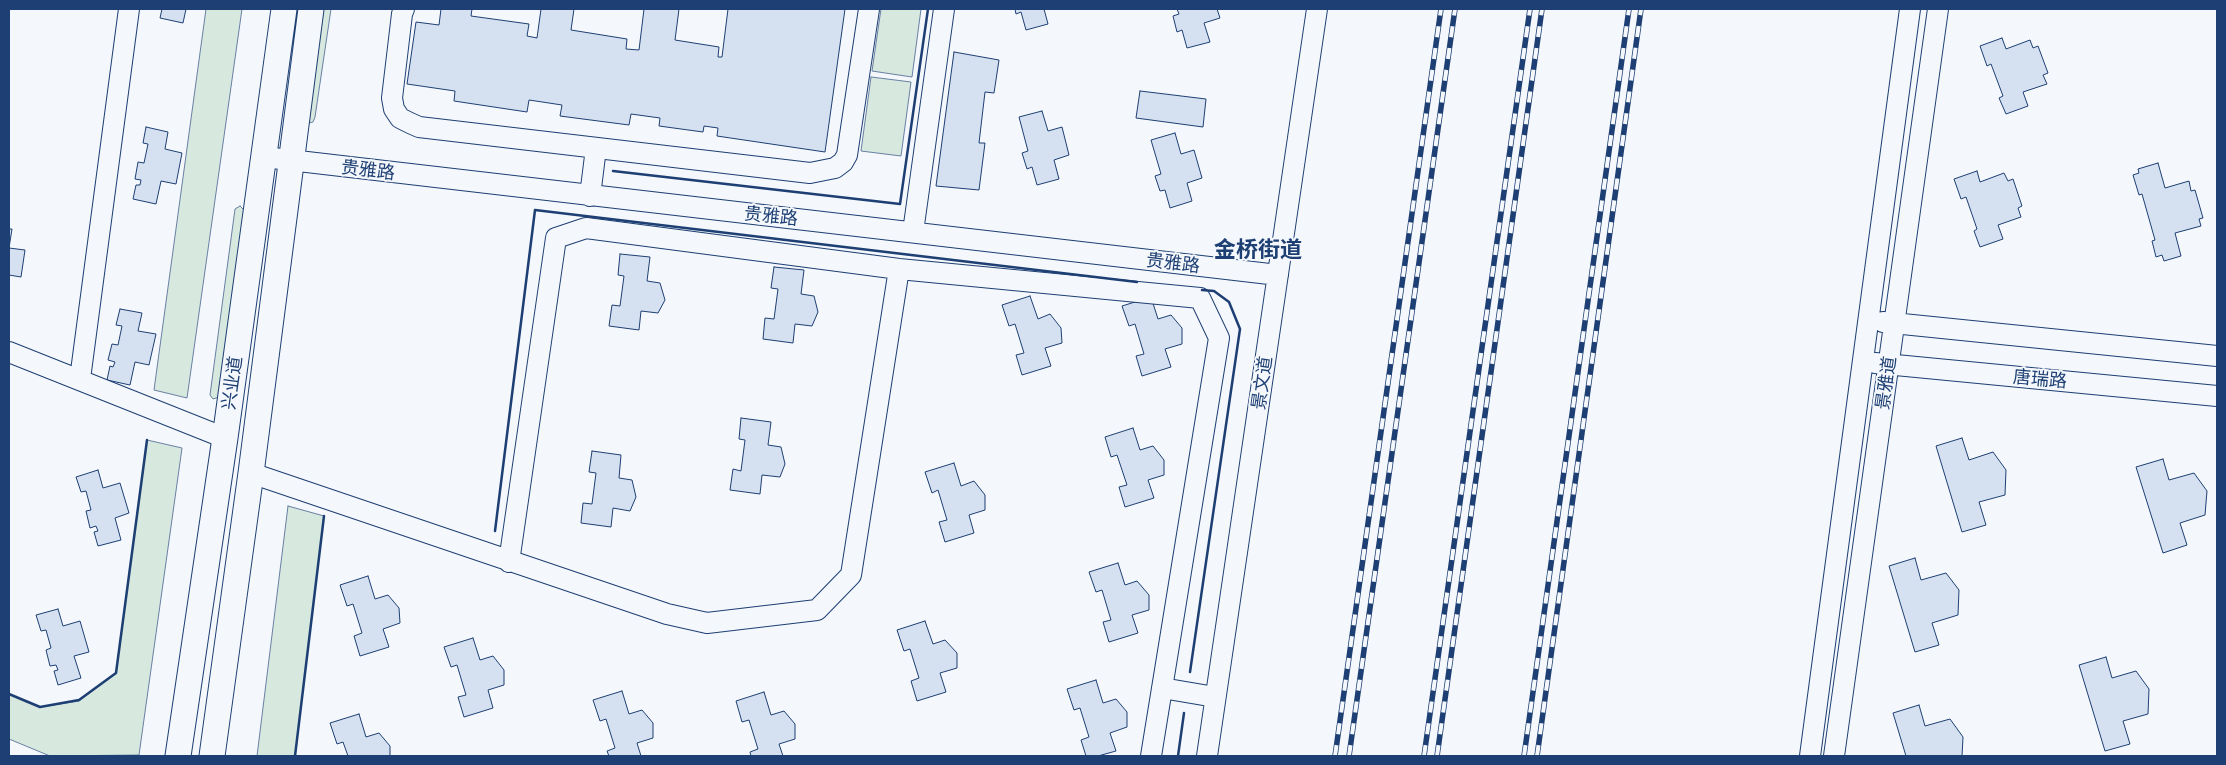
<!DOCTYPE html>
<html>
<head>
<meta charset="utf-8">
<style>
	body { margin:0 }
	#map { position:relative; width:2226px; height:765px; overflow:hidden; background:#f4f7fb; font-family:Barlow,sans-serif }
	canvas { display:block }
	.frame { position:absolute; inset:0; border:10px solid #1d3f73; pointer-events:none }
</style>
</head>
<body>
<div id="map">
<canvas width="2226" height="765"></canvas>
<div class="frame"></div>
</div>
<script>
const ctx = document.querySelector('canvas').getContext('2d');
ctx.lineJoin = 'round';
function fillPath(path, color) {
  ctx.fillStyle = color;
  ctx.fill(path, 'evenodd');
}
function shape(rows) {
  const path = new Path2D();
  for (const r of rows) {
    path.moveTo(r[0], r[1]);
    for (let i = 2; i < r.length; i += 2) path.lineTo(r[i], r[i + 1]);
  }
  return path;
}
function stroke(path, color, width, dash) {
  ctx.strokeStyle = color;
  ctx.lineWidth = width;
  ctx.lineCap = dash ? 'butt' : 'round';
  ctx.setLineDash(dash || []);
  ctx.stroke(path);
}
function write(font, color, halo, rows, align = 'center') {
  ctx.font = font + ' Barlow,"Noto Sans SC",sans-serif';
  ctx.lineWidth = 4;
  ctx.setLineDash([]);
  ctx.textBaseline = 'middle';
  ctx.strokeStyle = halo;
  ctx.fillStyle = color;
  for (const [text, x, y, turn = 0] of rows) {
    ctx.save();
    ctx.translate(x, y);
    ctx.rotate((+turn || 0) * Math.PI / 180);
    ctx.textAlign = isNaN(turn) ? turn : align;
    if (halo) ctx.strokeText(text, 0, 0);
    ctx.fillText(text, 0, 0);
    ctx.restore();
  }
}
const green = shape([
	[206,9,242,9,187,398,154,390,206,9],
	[319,9,331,9,315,117,313,122,309,123,306,120,319,9],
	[881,9,921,9,912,77,872,71,881,9],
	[871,77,911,82,901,156,861,151,871,77],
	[240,206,244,210,219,397,213,399,210,395,235,209,240,206],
	[147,440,182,448,139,755,50,756,9,739,9,694,40,707,79,701,116,673,147,440],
	[288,506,324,516,295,756,257,756,288,506]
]);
const building = shape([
	[162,9,186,9,183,23,160,18,162,9],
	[441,9,472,9,471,16,529,24,527,36,537,38,541,9,574,9,571,30,627,39,626,49,639,50,644,9,679,9,675,40,719,47,718,57,722,57,728,9,845,9,825,152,717,136,718,128,704,126,703,132,659,126,660,118,631,114,629,125,560,116,562,105,529,100,527,112,454,101,455,91,407,84,416,22,439,25,441,9],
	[1015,9,1044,9,1048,24,1026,30,1021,12,1016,14,1015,9],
	[1177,9,1217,9,1220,18,1204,23,1210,42,1187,48,1182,30,1177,32,1173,16,1179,14,1177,9],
	[2002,38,2006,49,2030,40,2033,48,2038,46,2048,73,2043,75,2047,84,2023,92,2028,106,2006,114,1999,98,2003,96,1991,64,1987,66,1980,46,2002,38],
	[954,52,999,60,994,93,985,92,979,143,985,143,979,190,936,186,954,52],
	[1140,91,1206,99,1203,127,1136,118,1140,91],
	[1042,111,1048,131,1062,127,1069,155,1054,160,1059,179,1037,185,1032,167,1027,169,1022,153,1028,151,1019,117,1042,111],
	[146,127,168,132,165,149,182,153,176,184,161,181,156,204,133,199,136,185,140,185,141,180,135,179,138,162,144,163,148,144,143,143,146,127],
	[1175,133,1181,154,1194,150,1202,178,1187,183,1192,201,1170,208,1165,190,1160,191,1155,176,1161,174,1151,140,1175,133],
	[2158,163,2165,188,2189,181,2191,191,2195,190,2203,218,2199,219,2201,226,2175,233,2181,256,2164,261,2162,255,2156,257,2152,241,2155,240,2142,194,2139,195,2133,175,2139,173,2138,169,2158,163],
	[1977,171,1980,182,2004,173,2008,181,2013,179,2022,206,2018,208,2021,217,1998,225,2003,239,1980,247,1974,231,1977,229,1966,197,1961,199,1954,179,1977,171],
	[9,229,12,229,9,248,25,250,21,277,9,275,9,229],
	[620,254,650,257,647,281,660,283,665,300,658,313,641,311,639,330,609,326,612,305,620,306,624,276,618,275,620,254],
	[774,267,804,270,801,294,814,296,818,312,812,326,795,324,793,343,763,339,765,318,774,319,778,289,771,288,774,267],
	[1030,296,1038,319,1050,314,1061,328,1062,343,1045,348,1051,366,1022,375,1016,355,1024,353,1015,324,1009,326,1002,305,1030,296],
	[1151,297,1158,319,1171,315,1182,328,1182,344,1165,349,1171,367,1142,376,1136,356,1144,354,1135,324,1129,326,1122,306,1151,297],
	[120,309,142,313,138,331,156,334,149,365,135,362,130,385,107,380,110,366,113,367,115,362,108,360,112,344,118,345,122,326,116,325,120,309],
	[741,418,771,422,768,445,781,447,785,464,780,477,762,475,760,494,730,490,733,469,741,471,745,440,739,439,741,418],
	[1133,428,1140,450,1153,446,1164,460,1164,475,1148,480,1154,498,1125,507,1119,487,1127,485,1117,455,1111,457,1105,437,1133,428],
	[1962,438,1969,460,1993,452,2006,470,2005,495,1979,502,1986,525,1962,532,1936,446,1962,438],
	[592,451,621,455,619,478,632,480,636,497,630,511,613,508,611,527,581,523,583,503,592,504,596,473,589,472,592,451],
	[2163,459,2169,480,2194,473,2207,491,2205,515,2180,523,2187,545,2163,553,2136,467,2163,459],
	[954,463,961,486,974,481,985,495,985,510,969,515,974,533,945,542,939,522,947,520,938,490,932,493,925,472,954,463],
	[98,470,103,488,120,483,129,513,115,518,121,540,98,546,94,532,98,531,96,526,90,528,86,511,91,510,86,491,81,492,76,477,98,470],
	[1915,558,1921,580,1946,573,1959,590,1958,615,1932,623,1939,645,1915,652,1889,566,1915,558],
	[1118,563,1125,585,1137,581,1149,595,1149,610,1132,615,1138,633,1109,642,1103,622,1111,620,1102,590,1096,592,1089,572,1118,563],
	[368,576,375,599,388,595,399,608,400,623,383,629,389,647,360,656,354,636,362,633,353,604,347,606,340,585,368,576],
	[58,609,63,626,80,621,89,652,74,656,81,678,58,685,54,671,58,670,56,665,50,666,46,650,51,648,46,630,41,631,36,615,58,609],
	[925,621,933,644,945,640,957,653,957,668,940,673,946,692,917,701,911,681,919,678,910,649,904,651,897,630,925,621],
	[473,638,480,660,493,656,504,670,504,685,488,690,493,708,464,717,458,697,466,695,457,665,451,667,444,647,473,638],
	[2106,657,2112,678,2136,671,2149,689,2148,714,2123,721,2130,744,2105,751,2079,665,2106,657],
	[1096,680,1103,703,1116,699,1127,712,1127,727,1110,733,1116,751,1098,756,1086,756,1081,740,1089,737,1080,708,1074,710,1067,689,1096,680],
	[622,691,629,714,642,710,653,723,653,738,637,743,641,756,609,756,607,751,615,748,606,719,600,721,593,700,622,691],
	[764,692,771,715,784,711,795,724,795,739,779,744,783,756,751,756,750,752,758,749,749,720,742,722,736,701,764,692],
	[1919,705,1925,726,1950,719,1963,737,1962,756,1906,756,1893,713,1919,705],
	[359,714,366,737,379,733,390,746,390,756,348,756,343,742,337,744,330,723,359,714]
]);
const minor = shape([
	[404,9,402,14,392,98,394,109,400,118,410,123,419,127,810,173,835,168,843,162,847,155,869,9],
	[264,157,1278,275],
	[590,196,596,148],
	[913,232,944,9],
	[1883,322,2217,356],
	[9,352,225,438],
	[1875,363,2217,396],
	[80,379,129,9],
	[251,473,667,614,707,623,817,610,851,575,899,269],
	[509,562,556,238,586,228,899,269,1200,298,1219,338,1151,756],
	[1162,688,1215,697],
	[1207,756,1317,9],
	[1810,756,1910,9],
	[1834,756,1938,9]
]);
const major = shape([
	[178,756,225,438,284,9],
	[212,756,251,473,311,9]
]);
const rail = shape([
	[1335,756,1441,9],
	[1349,756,1455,9],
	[1424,756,1530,9],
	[1437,756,1542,9],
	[1524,756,1629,9],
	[1537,756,1641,9]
]);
const wall = shape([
	[613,171,900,204,928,9],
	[495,531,535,210,1137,282],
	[1190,672,1240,329,1229,302,1214,291,1202,290],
	[9,694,40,707,79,700,116,673,147,440],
	[295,756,324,516],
	[1178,756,1184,713]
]);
const streetNames = [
	["贵雅路",368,170,7],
	["贵雅路",771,216,6],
	["贵雅路",1173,263,7],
	["唐瑞路",2040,379,5],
	["兴业道",232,383,-82],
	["景文道",1262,383,-82],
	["景雅道",1886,383,-82]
];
const districtNames = [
	["金桥街道",1258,250]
];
fillPath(green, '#d7e8df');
stroke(green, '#687fa3', 1);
fillPath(building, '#d5e0f0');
stroke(building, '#1d3f73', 1);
stroke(minor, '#1d3f73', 22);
stroke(major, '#1d3f73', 27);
stroke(minor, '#f4f7fb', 20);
stroke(major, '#f4f7fb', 25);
stroke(rail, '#1d3f73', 5.5);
stroke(rail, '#f4f7fb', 4, [11]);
stroke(wall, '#1d3f73', 2.5);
write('18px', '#1d3f73', '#f4f7fb', streetNames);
write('bold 22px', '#1d3f73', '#f4f7fb', districtNames);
</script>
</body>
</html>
